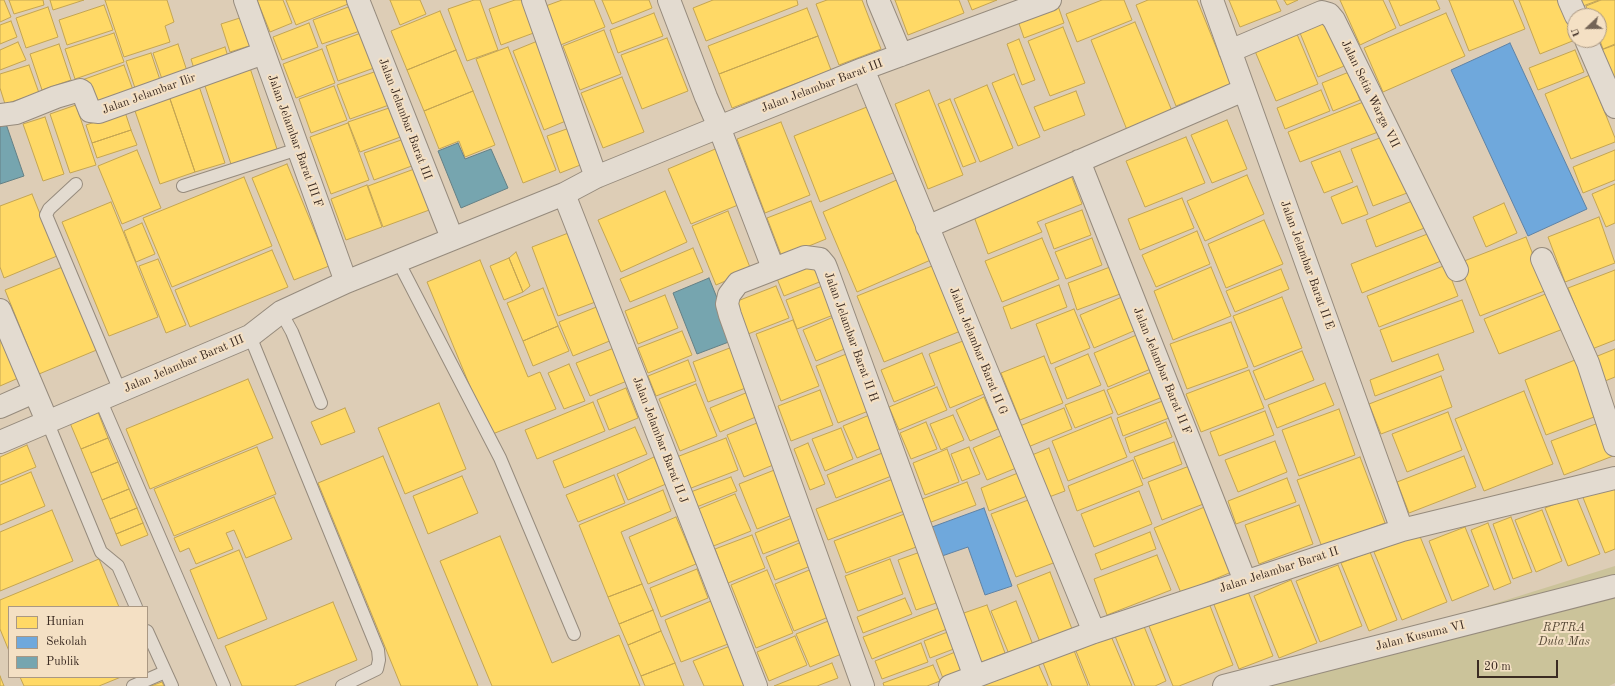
<!DOCTYPE html>
<html>
<head>
<meta charset="utf-8">
<style>
	body { margin:0 }
	#map { position:relative; width:1615px; height:686px; overflow:hidden; background:#ddcdb6; font-family:"Old Standard TT",serif }
	canvas { display:block }
	.legend { position:absolute; left:8px; top:606px; width:140px; height:72px; box-sizing:border-box; background:#f4e0c4; border:1px solid #aa9883; margin:0; padding:5px 7px; list-style:none; font-size:12px; color:#3b2b22 }
	.legend li { display:flex; align-items:center; gap:8px; height:20px }
	.legend b { width:20px; border:1px solid #aa9883 }
	.north { position:absolute; left:1567px; top:8px; width:40px; height:40px; box-sizing:border-box; background:#f4e0c4; border:1px solid #aa9883; border-radius:50%; rotate:248deg; font-size:11px; font-weight:700; line-height:16px; text-align:center; color:#3b2b22 }
	.north::after { content:''; display:block; margin:auto; width:14px; height:18px; background:#746456; clip-path:polygon(50% 0,100% 100%,50% 72%,0 100%) }
	.scale { position:absolute; left:1477px; top:660px; width:81px; height:18px; box-sizing:border-box; border:2px solid #3b2b22; border-top:0; padding-left:5px; font-size:12px; line-height:14px; white-space:nowrap; color:#3b2b22; -webkit-text-stroke:3px #f4e0c4; paint-order:stroke }
</style>
</head>
<body>
<div id="map">
<canvas width="1615" height="686"></canvas>
<ul class="legend">
<li><b style="height:11px;background:#ffd966"></b>Hunian</li>
<li><b style="height:11px;background:#6fa8dc"></b>Sekolah</li>
<li><b style="height:11px;background:#76a5af"></b>Publik</li>
</ul>
<div class="north">U</div>
<div class="scale">20 m</div>
</div>
<script>
const ctx = document.querySelector('canvas').getContext('2d');
ctx.lineJoin = 'round';
function fillPath(path, color) {
  ctx.fillStyle = color;
  ctx.fill(path, 'evenodd');
}
function shape(rows) {
  const path = new Path2D();
  for (const r of rows) {
    path.moveTo(r[0], r[1]);
    for (let i = 2; i < r.length; i += 2) path.lineTo(r[i], r[i + 1]);
  }
  return path;
}
function stroke(path, color, width, dash) {
  ctx.strokeStyle = color;
  ctx.lineWidth = width;
  ctx.lineCap = dash ? 'butt' : 'round';
  ctx.setLineDash(dash || []);
  ctx.stroke(path);
}
function write(font, color, halo, rows, align = 'center') {
  ctx.font = font + ' "Old Standard TT",serif';
  ctx.lineWidth = 4;
  ctx.setLineDash([]);
  ctx.textBaseline = 'middle';
  ctx.strokeStyle = halo;
  ctx.fillStyle = color;
  for (const [text, x, y, turn = 0] of rows) {
    ctx.save();
    ctx.translate(x, y);
    ctx.rotate((+turn || 0) * Math.PI / 180);
    ctx.textAlign = isNaN(turn) ? turn : align;
    if (halo) ctx.strokeText(text, 0, 0);
    ctx.fillText(text, 0, 0);
    ctx.restore();
  }
}
const green = shape([
	[1615,566,1615,683,1609,686,1232,686]
]);
const homes = shape([
	[0,0,4,0,11,17,0,22,0,0],
	[9,0,43,0,44,5,14,14,9,0],
	[50,0,84,0,53,10,50,0],
	[105,0,167,0,174,22,165,26,170,42,124,57,105,0],
	[257,0,283,0,292,23,270,32,257,0],
	[286,0,346,0,348,4,296,25,286,0],
	[390,0,420,0,426,14,400,25,390,0],
	[474,0,480,0,498,50,467,61,448,9,474,0],
	[515,0,528,0,539,31,501,45,489,9,515,0],
	[562,0,594,0,605,27,558,46,543,7,562,0],
	[602,0,649,0,652,8,612,24,602,0],
	[713,0,797,0,798,5,706,41,693,8,713,0],
	[827,0,862,0,881,49,839,65,816,4,827,0],
	[895,0,959,0,964,13,908,35,895,0],
	[968,0,997,0,972,10,968,0],
	[1102,0,1124,0,1132,20,1077,42,1066,14,1102,0],
	[1148,0,1197,0,1231,84,1176,106,1136,5,1148,0],
	[1229,0,1276,0,1281,11,1240,27,1229,0],
	[1284,0,1298,0,1287,5,1284,0],
	[1340,0,1383,0,1396,28,1360,45,1340,0],
	[1389,0,1436,0,1440,9,1400,26,1389,0],
	[1449,0,1513,0,1525,29,1469,51,1449,0],
	[1519,0,1559,0,1575,40,1540,54,1519,0],
	[1581,0,1599,0,1583,6,1581,0],
	[1601,0,1615,0,1615,44,1603,49,1599,38,1599,16,1590,16,1586,6,1601,0],
	[1057,3,1064,23,1024,38,1017,18,1057,3],
	[104,5,113,30,67,45,59,20,104,5],
	[351,6,360,31,322,44,313,20,351,6],
	[48,7,58,37,26,48,16,18,48,7],
	[807,8,818,36,719,74,708,46,807,8],
	[440,11,456,50,407,70,391,31,440,11],
	[654,13,663,36,618,53,610,30,654,13],
	[1446,13,1465,56,1383,92,1364,48,1446,13],
	[1328,15,1349,64,1318,77,1298,28,1328,15],
	[243,17,252,45,230,52,221,24,243,17],
	[11,21,17,37,0,44,0,25,11,21],
	[1135,22,1172,111,1127,130,1091,40,1135,22],
	[309,23,318,47,282,60,273,37,309,23],
	[1063,27,1085,83,1050,96,1028,41,1063,27],
	[1294,27,1318,84,1276,101,1252,44,1294,27],
	[604,30,621,74,580,90,563,46,604,30],
	[114,33,124,62,75,79,65,49,114,33],
	[361,33,374,68,338,81,326,46,361,33],
	[818,36,831,70,732,108,719,74,818,36],
	[667,38,688,91,642,109,621,55,667,38],
	[1019,39,1035,80,1022,85,1007,44,1019,39],
	[540,40,573,118,544,130,513,51,540,40],
	[18,42,26,60,0,70,0,50,18,42],
	[59,44,71,80,42,90,30,54,59,44],
	[178,44,188,74,163,82,153,53,178,44],
	[1615,45,1615,85,1601,50,1615,45],
	[225,47,229,60,195,72,191,59,225,47],
	[508,47,556,170,523,183,476,59,508,47],
	[322,49,335,83,296,98,283,64,322,49],
	[456,50,473,91,424,111,407,70,456,50],
	[1575,50,1584,72,1538,90,1529,68,1575,50],
	[151,53,160,80,135,88,126,61,151,53],
	[29,65,39,93,5,104,0,88,0,74,29,65],
	[124,65,133,90,91,104,82,80,124,65],
	[250,68,278,152,232,167,204,83,250,68],
	[377,71,389,105,350,119,337,85,377,71],
	[1349,72,1360,100,1333,111,1322,83,1349,72],
	[1014,74,1040,137,1018,146,992,83,1014,74],
	[1590,75,1615,138,1615,142,1571,159,1545,94,1590,75],
	[622,77,644,132,603,148,581,93,622,77],
	[987,85,1013,148,980,162,954,99,987,85],
	[199,86,225,163,195,172,169,96,199,86],
	[334,86,347,120,311,133,299,99,334,86],
	[929,90,963,175,928,189,895,104,929,90],
	[1321,90,1330,111,1285,129,1277,108,1321,90],
	[473,91,495,145,465,157,459,141,439,149,424,111,473,91],
	[1076,91,1085,115,1044,131,1034,107,1076,91],
	[169,96,195,172,160,184,134,108,169,96],
	[950,99,976,162,963,167,938,104,950,99],
	[1366,101,1378,132,1300,162,1288,132,1366,101],
	[76,105,96,165,70,173,50,114,76,105],
	[872,105,898,171,820,202,794,136,872,105],
	[392,107,403,136,360,152,348,122,392,107],
	[125,112,131,130,92,143,86,125,125,112],
	[45,117,64,174,43,181,23,124,45,117],
	[1227,120,1247,169,1212,183,1191,135,1227,120],
	[781,122,810,195,765,213,737,139,781,122],
	[348,123,369,180,331,194,310,137,348,123],
	[575,126,588,162,560,173,547,136,575,126],
	[131,130,137,145,97,158,92,143,131,130],
	[1385,136,1407,193,1373,206,1351,149,1385,136],
	[1186,137,1205,183,1145,207,1126,161,1186,137],
	[407,138,417,164,374,180,364,153,407,138],
	[720,147,743,203,691,224,668,169,720,147],
	[137,150,161,208,122,224,98,166,137,150],
	[1615,150,1615,180,1583,193,1573,167,1615,150],
	[1340,151,1353,182,1324,193,1311,162,1340,151],
	[287,164,329,266,294,280,252,178,287,164],
	[417,168,432,209,383,227,368,186,417,168],
	[1071,175,1082,204,1037,222,1042,232,988,254,973,214,1071,175],
	[1247,175,1264,214,1205,241,1187,201,1247,175],
	[244,177,272,246,172,287,143,218,244,177],
	[899,179,933,259,857,292,823,212,899,179],
	[1615,184,1615,223,1606,227,1592,194,1615,184],
	[367,185,382,227,346,240,331,199,367,185],
	[1357,186,1368,214,1342,224,1331,197,1357,186],
	[665,191,687,242,621,272,598,220,665,191],
	[32,194,57,256,4,278,0,267,0,206,32,194],
	[1182,198,1194,228,1140,250,1128,219,1182,198],
	[1417,199,1427,227,1376,247,1366,220,1417,199],
	[811,201,826,239,782,257,767,218,811,201],
	[111,202,158,317,109,336,62,222,111,202],
	[1504,203,1517,233,1486,247,1473,217,1504,203],
	[1082,210,1091,235,1054,249,1045,224,1082,210],
	[728,211,751,270,716,285,692,226,728,211],
	[1599,217,1615,263,1565,282,1548,237,1599,217],
	[1264,220,1283,264,1226,288,1208,244,1264,220],
	[142,223,155,254,136,262,124,231,142,223],
	[1197,231,1210,264,1156,287,1142,255,1197,231],
	[571,232,598,301,558,316,532,247,571,232],
	[1430,233,1441,261,1362,293,1351,264,1430,233],
	[1526,237,1547,290,1480,316,1459,263,1526,237],
	[1042,238,1059,279,1002,302,985,261,1042,238],
	[1092,238,1102,265,1066,279,1055,252,1092,238],
	[693,248,703,272,630,302,620,279,693,248],
	[272,250,288,287,190,327,175,290,272,250],
	[516,252,530,286,523,292,509,258,516,252],
	[509,258,523,292,504,300,490,266,509,258],
	[158,259,186,325,166,333,139,266,158,259],
	[480,260,528,377,540,372,556,409,490,435,427,282,480,260],
	[815,262,822,281,784,296,776,276,815,262],
	[937,264,963,330,884,362,857,296,937,264],
	[1446,265,1458,296,1379,327,1367,296,1446,265],
	[65,266,99,349,39,374,5,290,65,266],
	[1110,267,1120,294,1077,310,1068,283,1110,267],
	[1211,267,1231,316,1173,340,1154,291,1211,267],
	[1281,269,1289,289,1235,312,1226,291,1281,269],
	[1615,270,1615,340,1592,349,1568,288,1615,270],
	[825,285,836,314,797,329,786,300,825,285],
	[1059,285,1067,307,1011,329,1003,307,1059,285],
	[776,286,789,318,748,334,735,302,776,286],
	[543,288,558,326,523,341,507,303,543,288],
	[1548,293,1563,329,1499,354,1484,319,1548,293],
	[665,295,678,328,638,344,625,311,665,295],
	[1122,297,1136,330,1094,348,1080,315,1122,297],
	[1282,297,1302,348,1254,367,1233,316,1282,297],
	[1462,300,1474,332,1392,362,1380,330,1462,300],
	[599,306,612,340,573,356,559,322,599,306],
	[1074,309,1090,348,1051,364,1036,324,1074,309],
	[836,316,849,347,816,361,803,330,836,316],
	[793,320,819,386,781,401,756,334,793,320],
	[0,321,23,376,0,386,0,321],
	[1231,322,1248,367,1187,389,1170,344,1231,322],
	[558,326,569,351,533,366,523,341,558,326],
	[682,331,692,355,648,373,638,348,682,331],
	[1139,334,1153,368,1108,387,1094,353,1139,334],
	[963,341,984,394,950,408,929,354,963,341],
	[735,346,751,386,708,402,693,362,735,346],
	[614,348,627,381,590,396,576,363,614,348],
	[1615,349,1615,377,1600,383,1590,359,1615,349],
	[1302,351,1314,380,1265,400,1253,371,1302,351],
	[849,353,871,410,838,423,816,366,849,353],
	[922,353,935,385,894,402,881,370,922,353],
	[1088,354,1101,385,1067,399,1055,368,1088,354],
	[1438,354,1444,370,1375,396,1370,380,1438,354],
	[1044,356,1063,403,1020,420,1001,373,1044,356],
	[1580,358,1602,414,1546,435,1525,380,1580,358],
	[688,360,696,381,656,396,648,376,688,360],
	[569,364,585,401,564,409,548,373,569,364],
	[1249,370,1264,408,1201,432,1186,394,1249,370],
	[1154,371,1165,396,1118,415,1107,390,1154,371],
	[1441,376,1452,407,1381,434,1369,404,1441,376],
	[248,379,273,438,150,489,126,429,248,379],
	[1325,383,1334,405,1277,428,1268,405,1325,383],
	[696,384,717,436,680,451,659,399,696,384],
	[937,387,947,410,899,430,889,407,937,387],
	[626,388,638,418,609,430,597,400,626,388],
	[820,390,833,425,791,441,778,406,820,390],
	[1104,390,1113,413,1075,428,1065,405,1104,390],
	[1524,391,1553,464,1484,491,1455,419,1524,391],
	[748,392,758,416,720,432,710,408,748,392],
	[984,397,998,429,970,441,956,410,984,397],
	[1168,399,1174,416,1123,436,1117,418,1168,399],
	[593,402,605,431,537,459,525,430,593,402],
	[439,403,466,469,405,494,378,428,439,403],
	[345,408,355,432,321,445,311,422,345,408],
	[1064,408,1072,429,1028,447,1020,426,1064,408],
	[1339,409,1355,455,1299,476,1282,430,1339,409],
	[1265,411,1274,435,1219,456,1210,432,1265,411],
	[98,412,108,438,81,449,70,423,98,412],
	[1448,412,1462,450,1407,472,1392,434,1448,412],
	[872,414,886,446,857,458,843,426,872,414],
	[953,415,964,440,941,450,930,424,953,415],
	[1111,417,1127,457,1068,481,1052,441,1111,417],
	[762,421,778,463,744,477,727,435,762,421],
	[926,422,937,449,911,459,900,433,926,422],
	[1166,422,1172,437,1130,453,1125,438,1166,422],
	[1601,422,1613,456,1564,475,1551,441,1601,422],
	[635,427,647,454,564,488,553,461,635,427],
	[841,428,853,459,825,471,812,439,841,428],
	[1007,433,1021,466,987,480,973,448,1007,433],
	[108,438,118,462,91,473,81,449,108,438],
	[726,438,738,470,686,490,674,458,726,438],
	[1275,441,1287,472,1238,492,1225,460,1275,441],
	[1174,442,1182,464,1143,479,1134,457,1174,442],
	[808,443,825,484,810,490,794,449,808,443],
	[27,445,36,467,0,482,0,457,27,445],
	[257,447,276,494,174,536,154,489,257,447],
	[969,447,980,474,962,481,951,454,969,447],
	[1049,448,1065,491,1049,497,1032,455,1049,448],
	[947,449,959,482,925,495,913,463,947,449],
	[885,452,894,475,836,498,827,475,885,452],
	[383,456,478,686,401,686,318,483,383,456],
	[1464,456,1476,487,1409,513,1397,482,1464,456],
	[654,457,666,484,628,500,617,474,654,457],
	[1360,457,1385,523,1322,547,1297,480,1360,457],
	[1133,460,1143,485,1077,511,1068,486,1133,460],
	[118,462,129,489,102,500,91,473,118,462],
	[1192,465,1206,503,1162,520,1148,482,1192,465],
	[777,469,795,514,757,529,739,484,777,469],
	[31,472,45,506,0,525,0,485,31,472],
	[1018,473,1027,496,989,511,981,488,1018,473],
	[614,475,625,503,578,522,566,495,614,475],
	[462,476,478,513,428,534,413,496,462,476],
	[731,477,737,491,694,508,688,493,731,477],
	[1287,478,1296,502,1236,524,1228,501,1287,478],
	[893,479,904,511,828,540,816,509,893,479],
	[967,482,976,505,926,524,917,501,967,482],
	[1612,483,1615,491,1615,549,1605,553,1582,495,1612,483],
	[129,489,137,508,110,519,102,500,129,489],
	[663,490,671,511,621,532,642,584,608,597,579,525,663,490],
	[1139,491,1152,524,1094,547,1081,514,1139,491],
	[735,494,751,531,711,547,696,510,735,494],
	[1576,496,1600,554,1568,566,1545,508,1576,496],
	[274,497,292,539,246,558,234,530,226,533,233,549,196,564,189,548,180,552,174,538,274,497],
	[1031,499,1056,562,1016,577,991,514,1031,499],
	[1299,505,1313,544,1259,564,1245,525,1299,505],
	[1207,506,1234,571,1181,593,1154,528,1207,506],
	[137,508,143,523,116,534,110,519,137,508],
	[52,510,73,561,0,591,0,532,52,510],
	[1542,510,1562,561,1536,572,1515,520,1542,510],
	[907,513,919,546,846,573,834,541,907,513],
	[797,516,805,538,763,554,755,533,797,516],
	[676,517,696,564,648,584,629,537,676,517],
	[1511,517,1532,572,1513,579,1493,524,1511,517],
	[143,523,148,535,121,546,116,534,143,523],
	[1488,523,1511,583,1494,590,1471,530,1488,523],
	[1465,527,1489,586,1452,601,1429,541,1465,527],
	[1150,532,1156,549,1101,570,1095,554,1150,532],
	[1419,534,1447,602,1402,620,1374,552,1419,534],
	[752,535,765,568,728,583,715,549,752,535],
	[500,536,552,663,619,635,640,686,492,686,440,561,500,536],
	[804,541,813,565,775,580,766,557,804,541],
	[239,550,267,619,218,639,190,570,239,550],
	[923,551,942,601,916,610,898,560,923,551],
	[1370,552,1397,620,1369,631,1341,563,1370,552],
	[1157,555,1171,590,1107,615,1094,579,1157,555],
	[99,559,119,607,9,607,9,651,0,629,0,600,99,559],
	[890,559,903,594,858,611,845,576,890,559],
	[1338,565,1362,626,1320,642,1296,581,1338,565],
	[697,569,708,598,661,617,650,588,697,569],
	[812,569,831,616,794,631,775,584,812,569],
	[767,570,793,633,756,648,731,585,767,570],
	[1050,572,1072,629,1040,642,1017,585,1050,572],
	[1291,580,1317,643,1279,658,1254,596,1291,580],
	[642,584,653,610,619,624,608,597,642,584],
	[1247,589,1273,656,1239,669,1213,602,1247,589],
	[905,598,912,614,863,633,857,617,905,598],
	[1207,598,1233,665,1179,686,1173,686,1147,621,1207,598],
	[711,601,728,644,681,662,665,620,711,601],
	[1016,601,1033,645,1009,654,991,611,1016,601],
	[333,602,357,660,294,686,242,686,225,646,333,602],
	[987,605,1005,653,977,664,958,615,987,605],
	[939,608,947,629,872,659,863,637,939,608],
	[653,610,661,631,628,645,619,624,653,610],
	[831,620,844,653,810,667,796,634,831,620],
	[1143,624,1166,681,1155,686,1135,686,1115,636,1143,624],
	[953,630,959,647,930,658,924,641,953,630],
	[661,631,675,663,641,676,628,645,661,631],
	[795,636,807,665,769,681,757,652,795,636],
	[1111,636,1132,686,1090,686,1076,651,1111,636],
	[921,643,928,662,882,679,875,661,921,643],
	[730,646,747,686,704,686,693,661,730,646],
	[1073,648,1088,686,1052,686,1042,660,1073,648],
	[960,650,968,672,944,681,936,660,960,650],
	[1036,659,1048,686,969,686,1036,659],
	[675,663,684,686,645,686,641,676,675,663],
	[832,663,838,678,817,686,774,686,832,663],
	[933,665,940,681,927,686,884,686,883,683,933,665],
	[0,676,4,686,0,686,0,676],
	[20,677,121,677,99,686,24,686,20,677],
	[162,682,164,686,151,686,162,682]
]);
const schools = shape([
	[1510,43,1587,209,1528,236,1451,70,1510,43],
	[984,508,1012,586,985,595,968,547,942,556,932,527,984,508]
]);
const public = shape([
	[4,118,24,176,0,184,0,120,4,118],
	[458,143,465,159,491,149,508,188,461,208,438,151,458,143],
	[709,278,734,340,697,354,673,293,709,278]
]);
const service = shape([
	[76,184,49,209,46,215,120,391],
	[183,186,298,149],
	[398,261,500,458,574,634],
	[281,312,292,332,321,403],
	[250,336,378,650,379,660,377,669,342,686],
	[100,399,224,686],
	[47,421,101,552,118,566,136,607],
	[147,631,172,686],
	[133,686,165,672]
]);
const minor = shape([
	[245,0,346,282],
	[358,0,452,238],
	[533,0,596,177],
	[669,0,706,97,719,127,773,268],
	[878,0,901,55],
	[1212,0,1402,530],
	[1569,0,1576,16],
	[1586,40,1615,107],
	[1230,51,1322,12,1329,14,1334,20,1457,270],
	[863,69,1094,632],
	[0,115,16,113,56,97,80,90,82,91,90,111,99,112,264,53],
	[1079,161,1245,581],
	[564,194,756,686],
	[927,227,1244,90],
	[1542,259,1588,363,1615,445],
	[0,310,47,421],
	[0,407,34,392],
	[0,442,250,336,281,312,346,282,564,194,596,177,719,127,863,69,1050,0],
	[863,686,730,315,727,304,729,295,738,283,805,257,820,259,825,265,827,270,975,677],
	[950,686,1094,632,1402,530,1615,478],
	[1224,686,1615,586]
]);
const streetNames = [
	["Jalan Jelambar Barat III",822,86,-21],
	["Jalan Jelambar Ilir",149,94,-20],
	["Jalan Setia Warga VII",1370,94,64],
	["Jalan Jelambar Barat III",405,119,69],
	["Jalan Jelambar Barat III F",295,141,70],
	["Jalan Jelambar Barat II E",1307,265,70],
	["Jalan Jelambar Barat II H",851,337,70],
	["Jalan Jelambar Barat II G",978,351,68],
	["Jalan Jelambar Barat III",184,364,-23],
	["Jalan Jelambar Barat II F",1162,371,68],
	["Jalan Jelambar Barat II J",660,440,69],
	["Jalan Jelambar Barat II",1279,570,-18],
	["Jalan Kusuma VI",1420,636,-14]
];
const parkNames = [
	["RPTRA",1564,628],
	["Duta Mas",1564,642]
];
fillPath(green, '#cbc39a');
fillPath(homes, '#ffd966');
stroke(homes, '#c4a552', 1);
fillPath(schools, '#6fa8dc');
stroke(schools, '#5f82a4', 1);
fillPath(public, '#76a5af');
stroke(public, '#648085', 1);
stroke(service, '#968b7d', 14);
stroke(minor, '#968b7d', 24);
stroke(service, '#e3dbd0', 12);
stroke(minor, '#e3dbd0', 22);
write('12px', '#3b2b22', '#f4e0c4', streetNames);
write('italic 12px', '#554835', '#f4e0c4', parkNames);
</script>
</body>
</html>
